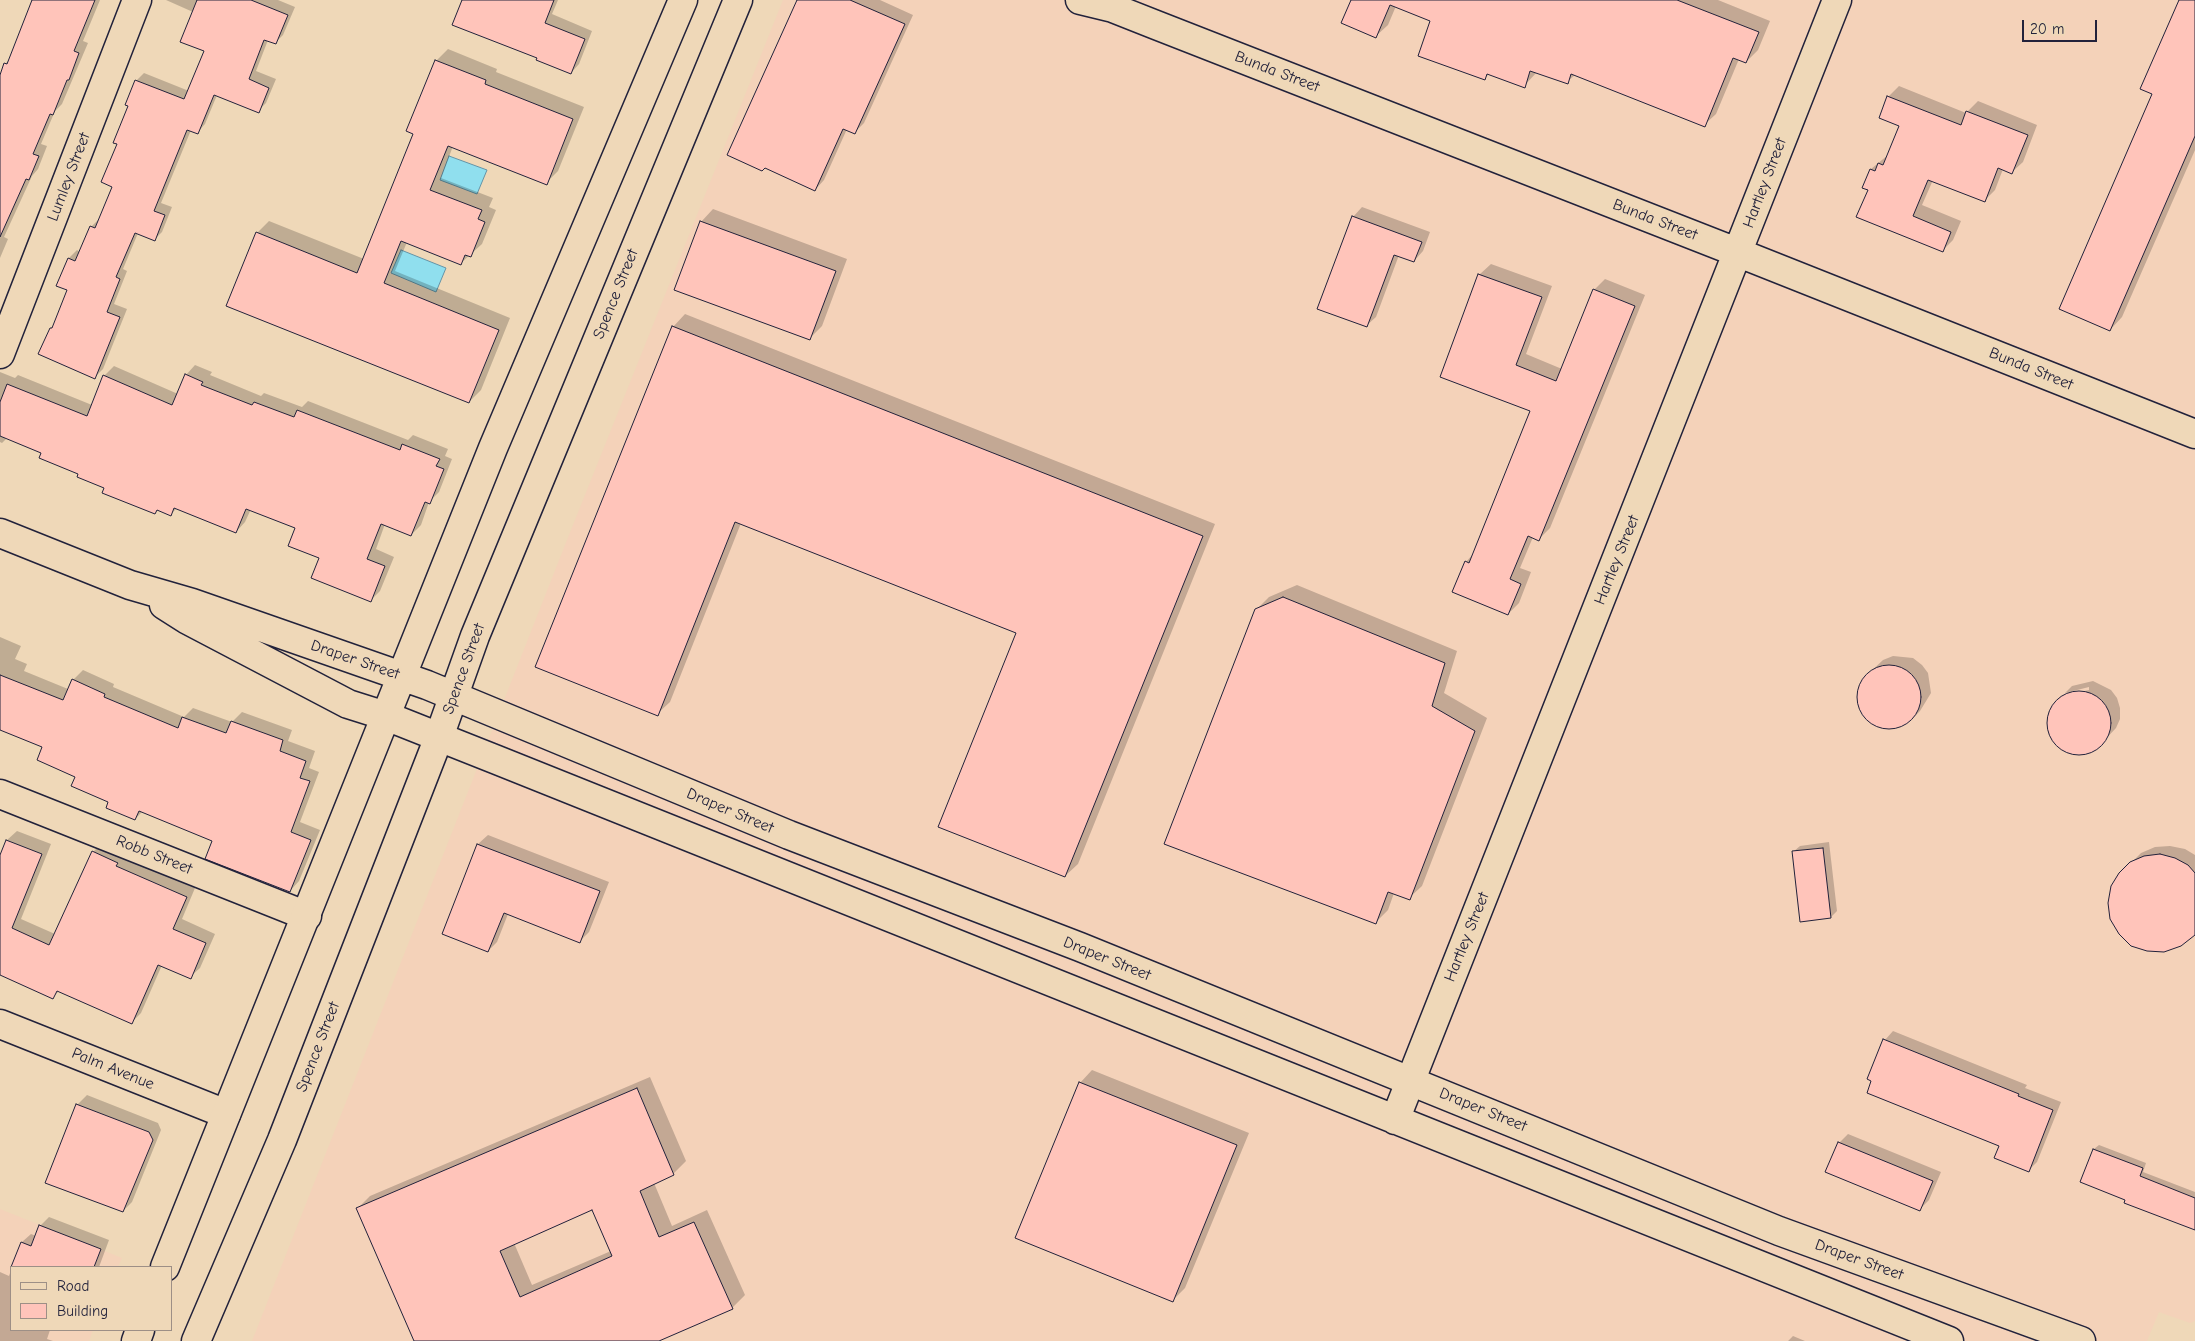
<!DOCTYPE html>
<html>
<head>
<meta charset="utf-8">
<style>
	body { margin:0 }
	#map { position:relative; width:2195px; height:1341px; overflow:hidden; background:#efd8b8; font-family:"Comic Neue",sans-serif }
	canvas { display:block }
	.legend { position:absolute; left:10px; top:1266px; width:162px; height:65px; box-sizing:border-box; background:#efd8b8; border:1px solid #9d8f86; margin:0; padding:6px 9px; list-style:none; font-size:15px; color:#22223b }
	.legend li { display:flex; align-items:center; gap:10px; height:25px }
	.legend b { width:25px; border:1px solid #9d8f86 }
	.scale { position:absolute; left:2022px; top:20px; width:75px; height:22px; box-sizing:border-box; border:2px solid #22223b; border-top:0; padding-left:6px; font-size:15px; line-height:18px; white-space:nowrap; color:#22223b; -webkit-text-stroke:4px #efd8b8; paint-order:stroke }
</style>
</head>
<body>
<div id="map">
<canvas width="2195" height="1341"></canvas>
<ul class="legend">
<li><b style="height:6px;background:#efd8b8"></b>Road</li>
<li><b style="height:14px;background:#ffc4ba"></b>Building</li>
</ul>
<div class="scale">20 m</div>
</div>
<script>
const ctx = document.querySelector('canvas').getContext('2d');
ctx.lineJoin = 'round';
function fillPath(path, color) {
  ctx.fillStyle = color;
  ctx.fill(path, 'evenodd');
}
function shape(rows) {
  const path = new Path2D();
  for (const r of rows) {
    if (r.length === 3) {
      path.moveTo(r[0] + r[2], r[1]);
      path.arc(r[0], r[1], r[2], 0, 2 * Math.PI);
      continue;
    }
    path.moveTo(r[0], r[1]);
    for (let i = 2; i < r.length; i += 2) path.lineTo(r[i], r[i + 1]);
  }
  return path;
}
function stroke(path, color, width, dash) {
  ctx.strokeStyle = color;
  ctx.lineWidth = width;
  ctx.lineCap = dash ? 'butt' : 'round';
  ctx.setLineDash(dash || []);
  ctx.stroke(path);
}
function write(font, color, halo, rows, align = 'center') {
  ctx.font = font + ' "Comic Neue",sans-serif';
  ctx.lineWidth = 5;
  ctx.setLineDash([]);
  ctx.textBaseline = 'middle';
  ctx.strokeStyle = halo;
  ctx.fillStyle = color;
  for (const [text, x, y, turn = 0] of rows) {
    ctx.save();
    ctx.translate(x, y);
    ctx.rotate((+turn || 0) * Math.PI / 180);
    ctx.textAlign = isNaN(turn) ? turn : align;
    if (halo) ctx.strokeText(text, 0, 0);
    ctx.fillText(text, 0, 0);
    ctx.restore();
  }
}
const built = shape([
	[783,0,2195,0,2195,1321,2190,1323,2159,1312,2147,1341,252,1341,565,545],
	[0,1209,122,1258,118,1267,11,1267,11,1330,93,1330,89,1341,0,1341]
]);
const water = shape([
	[449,156,487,170,477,194,440,180,449,156],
	[401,250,446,268,436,292,391,273,401,250]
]);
const shadow = shape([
	[33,0,100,0,83,41,88,43,62,104,55,111,41,144,47,146,38,169,32,176,4,237,8,239,0,258,0,78,5,64,11,58],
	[166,0,278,0,295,7,283,35,275,43,268,40,256,71,276,79,266,103,258,111,217,95,205,124,198,132,191,130,161,203,172,207,162,232,154,240,138,233,123,269,127,271,114,304,127,309,103,369,95,377,51,328,54,325,69,290,58,285,69,258,77,250,80,252,91,227,99,219,114,186,119,144,136,81,144,73,189,91,206,50,193,12],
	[464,0,558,0,552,14,592,31,579,64,571,73,539,57],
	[798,0,880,0,913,15,864,123,855,132,847,129,824,180,815,190],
	[1353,0,1718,0,1770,21,1758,50,1746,62,1739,59,1716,114,1704,125,1576,74,1567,82,1537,72,1524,86,1489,74,1485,78,1432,20,1396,6,1388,25,1376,36],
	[2180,0,2195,0,2195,150,2122,317,2110,330,2154,93],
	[448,49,497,69,496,72,584,107,558,171,546,183,453,146,441,178,493,198,489,207,496,210,482,244,461,263,407,242,395,271,510,318,481,390,469,402,257,233,269,221,364,259,414,133,436,61],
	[1899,86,1966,113,1978,101,2037,125,2023,162,2012,172,2003,169,1995,190,1985,200,1933,180,1922,205,1961,221,1953,240,1942,251,1869,189,1871,169,1888,155,1900,125,1888,97],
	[1362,207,1430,232,1423,251,1414,261,1399,255,1376,317,1366,326,1353,217],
	[713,209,847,259,822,326,810,338,701,222],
	[1491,264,1552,286,1526,354,1562,369,1594,290,1605,279,1645,295,1550,528,1539,539,1533,537,1520,568,1531,572,1519,603,1508,614,1466,562,1474,553,1532,410,1479,275],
	[685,314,1215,524,1078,864,1065,876,1017,633,741,523,670,702,657,714,673,327],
	[195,365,212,372,210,375,261,396,264,393,302,407,308,401,408,440,413,435,448,449,445,456,452,459,439,492,429,502,421,525,411,535,385,524,376,549,394,557,380,591,371,600,321,557,297,527,251,509,245,522,236,532,177,508,171,514,159,509,155,513,43,453,7,438,2,443,0,442,0,372,15,378,18,375,92,405,104,376,114,366,178,394,186,375],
	[1297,585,1457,651,1444,693,1487,718,1422,886,1409,898,1394,893,1388,910,1375,923,1256,610,1269,597],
	[0,637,21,646,15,659,27,664,24,671,68,689,73,680,83,670,114,684,113,687,184,717,193,708,232,722,242,712,292,730,288,741,315,751,309,768,319,772,300,822,320,830,299,881,290,891,214,840,143,811,135,819,76,776,44,747,0,729],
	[1893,656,1913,658,1922,665,1928,673,1931,693,1920,711,1910,721,1901,726,1891,728,1881,727,1871,723,1864,715,1859,706,1858,696,1860,686,1865,677,1883,660],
	[2093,681,2111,690,2117,698,2120,708,2120,719,2116,728,2099,746,2090,752,2080,754,2070,753,2060,748,2053,741,2048,732,2047,721,2049,711,2061,696,2089,690,2089,687,2065,693,2072,686],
	[17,831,51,844,21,919,55,934,93,852,102,843,124,857,195,888,182,919,215,934,200,968,190,977,162,965,141,1013,132,1022,59,991,53,997,0,963,0,859,7,840],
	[488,835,609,882,589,932,580,941,508,914,497,942,488,951,443,933,478,844],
	[1829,842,1837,911,1831,917,1793,852,1800,846],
	[2170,846,2185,849,2195,855,2195,933,2130,864,2141,853,2155,847],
	[1893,1031,2027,1085,2025,1088,2061,1102,2037,1162,2029,1170,2001,1146,1885,1040],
	[1092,1070,1249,1133,1185,1288,1173,1300,1080,1083],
	[650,1077,686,1161,673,1174,654,1183,672,1226,707,1210,745,1295,732,1308,655,1341,415,1341,358,1208,370,1196],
	[593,1209,611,1251,532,1285,514,1243],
	[87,1095,158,1123,161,1130,132,1202,123,1211,77,1105],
	[1848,1134,1941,1172,1929,1200,1920,1209,1839,1143],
	[2099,1145,2146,1163,2143,1172,2195,1192,2195,1226,2082,1182,2094,1149],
	[49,1217,109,1240,99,1267,12,1267,22,1242,31,1234,36,1236,40,1226],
	[11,1270,11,1330,50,1330,47,1339,53,1341,0,1341,0,1272,9,1276],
	[1793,1336,1805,1341,1788,1341]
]);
const building = shape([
	[32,0,95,0,74,51,79,53,69,80,67,80,53,115,50,114,33,154,39,156,29,180,26,179,0,237,0,75,4,63,7,64,32,0],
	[197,0,251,0,288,15,276,44,264,40,249,79,269,88,259,113,214,95,198,134,187,130,154,211,165,215,155,241,135,233,116,277,120,279,107,312,120,317,95,379,38,354,50,328,52,328,67,290,56,286,68,258,75,261,90,226,95,228,112,187,101,182,117,144,113,143,128,106,125,105,135,80,184,99,204,51,180,42,197,0],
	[462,0,554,0,545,23,585,39,571,74,536,60,537,58,452,25,462,0],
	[797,0,850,0,905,24,855,134,843,129,815,191,765,168,762,171,727,155,797,0],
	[1351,0,1677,0,1759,32,1746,63,1733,58,1705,127,1571,74,1568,84,1530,71,1525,88,1487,74,1485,80,1418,56,1430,21,1390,5,1376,38,1341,23,1351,0],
	[2179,0,2195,0,2195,136,2110,331,2059,309,2152,94,2140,89,2179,0],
	[435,60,486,80,485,84,573,119,547,185,448,146,430,190,482,210,478,219,485,222,471,257,465,255,461,265,401,241,384,283,499,330,469,403,226,306,256,232,357,273,413,134,406,131,435,60],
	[1887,96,1961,125,1966,111,2028,135,2012,174,1998,168,1985,202,1928,180,1913,216,1951,232,1943,252,1856,217,1868,190,1862,188,1870,169,1875,171,1878,163,1883,165,1899,126,1879,118,1887,96],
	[1352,216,1422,242,1414,262,1394,255,1367,327,1317,309,1352,216],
	[700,221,836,271,810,340,674,290,700,221],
	[1478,274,1542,297,1516,365,1556,381,1593,289,1635,306,1539,541,1528,536,1510,579,1521,584,1508,615,1452,592,1465,561,1469,563,1530,411,1440,377,1478,274],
	[672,326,1203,536,1065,877,938,827,1016,633,735,522,658,716,535,667,672,326],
	[185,374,203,382,201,385,252,405,254,402,294,417,297,410,400,450,402,444,440,459,436,466,444,469,430,504,425,502,411,536,381,524,367,559,385,566,371,602,311,578,319,558,288,546,295,528,246,509,236,533,174,508,171,516,157,510,155,514,102,493,104,488,77,477,78,474,39,458,41,453,0,436,0,402,7,384,87,416,103,375,172,405,185,374],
	[1283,597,1445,663,1432,706,1475,731,1410,900,1388,892,1376,924,1164,844,1255,609,1283,597],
	[1889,697,32],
	[0,675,63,700,72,679,105,694,104,697,178,728,182,717,226,733,231,721,283,740,280,751,306,761,300,778,310,781,291,832,311,840,290,892,205,859,212,841,139,811,135,820,106,808,108,802,71,786,75,777,37,760,42,747,0,730,0,675],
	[2079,723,32],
	[6,840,42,854,12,928,49,945,92,851,118,863,116,866,187,897,173,929,206,943,191,979,158,965,132,1024,57,991,53,999,0,975,0,855,6,840],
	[477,844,600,891,580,943,504,913,488,952,442,934,477,844],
	[1823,848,1831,918,1800,922,1792,851,1823,848],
	[2160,854,2175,858,2188,865,2195,873,2195,935,2181,946,2164,952,2147,951,2131,946,2119,934,2110,919,2108,903,2111,886,2119,873,2130,862,2144,856,2160,854],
	[1883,1039,2019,1094,2018,1096,2053,1110,2029,1172,1994,1158,1999,1146,1867,1093,1871,1081,1867,1079,1883,1039],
	[1079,1082,1237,1145,1173,1302,1015,1238,1079,1082],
	[637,1088,674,1175,640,1191,659,1237,694,1222,733,1309,659,1341,414,1341,356,1208,637,1088],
	[592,1210,612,1256,520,1297,500,1251,592,1210],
	[76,1104,149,1132,153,1140,123,1212,45,1183,76,1104],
	[1838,1142,1933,1181,1920,1211,1825,1172,1838,1142],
	[2093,1149,2143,1168,2140,1176,2195,1198,2195,1230,2124,1203,2125,1200,2080,1182,2093,1149],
	[39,1225,101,1249,94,1267,11,1267,21,1242,31,1246,39,1225]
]);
const street = shape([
	[0,354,137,0],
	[0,794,307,916],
	[0,1024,226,1114]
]);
const secondary = shape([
	[1080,0,1113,8,1156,25,1739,253,2195,434],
	[0,533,130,585,192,603,427,685,789,835,1080,947,1779,1231,2081,1341],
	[164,605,186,619,348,704,386,716,497,760,1949,1341],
	[1395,1120,1837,0],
	[165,1267,493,448,683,0],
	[136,1341,140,1330],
	[196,1341,282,1140,439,737,475,636,738,0]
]);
const streetNames = [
	["Bunda Street",1277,72,21],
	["Lumley Street",69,177,-69],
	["Hartley Street",1765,183,-69],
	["Bunda Street",1655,220,21],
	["Spence Street",616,294,-68],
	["Bunda Street",2031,369,22],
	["Hartley Street",1617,560,-68],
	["Draper Street",355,660,19],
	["Spence Street",464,669,-70],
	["Draper Street",730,811,23],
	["Robb Street",154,855,22],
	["Hartley Street",1467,937,-68],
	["Draper Street",1107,959,22],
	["Spence Street",318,1047,-69],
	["Palm Avenue",113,1069,22],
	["Draper Street",1483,1110,22],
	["Draper Street",1859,1260,20]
];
fillPath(built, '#f4d2b9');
fillPath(water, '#90dfee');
stroke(water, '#6493a6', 1);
fillPath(shadow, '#0003');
fillPath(building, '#ffc4ba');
stroke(building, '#22223b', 1);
stroke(street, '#22223b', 31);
stroke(secondary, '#22223b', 31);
stroke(street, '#efd8b8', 28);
stroke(secondary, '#efd8b8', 28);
write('16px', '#22223b', '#efd8b8', streetNames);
</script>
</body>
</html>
